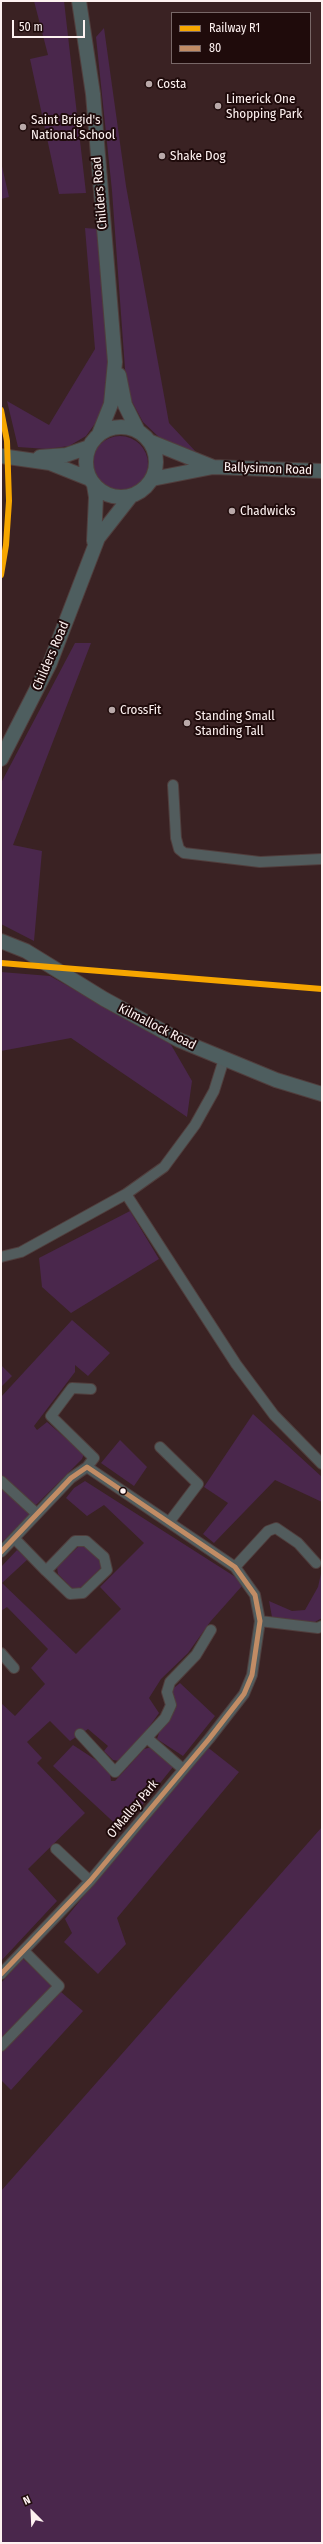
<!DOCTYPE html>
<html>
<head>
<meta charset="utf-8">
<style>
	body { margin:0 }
	#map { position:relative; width:323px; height:2544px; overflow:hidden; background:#3a2223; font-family:"Fira Sans Condensed",sans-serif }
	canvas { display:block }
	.frame { position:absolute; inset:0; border:2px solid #fef2f1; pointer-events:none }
	.legend { position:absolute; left:171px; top:12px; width:140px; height:52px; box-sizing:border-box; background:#1f0b0b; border:1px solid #786767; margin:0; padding:5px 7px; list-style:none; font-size:12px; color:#fef2f1 }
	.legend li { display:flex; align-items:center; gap:8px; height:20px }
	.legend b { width:20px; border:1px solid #786767 }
	.north { position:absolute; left:12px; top:2492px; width:40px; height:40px; -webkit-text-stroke:3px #1f0b0b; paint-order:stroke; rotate:336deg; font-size:11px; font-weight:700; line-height:16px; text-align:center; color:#fef2f1 }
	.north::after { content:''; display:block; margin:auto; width:14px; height:18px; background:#fef2f1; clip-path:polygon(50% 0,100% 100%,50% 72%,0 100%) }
	.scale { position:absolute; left:12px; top:20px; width:73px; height:18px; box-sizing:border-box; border:2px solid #fef2f1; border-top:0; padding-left:5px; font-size:12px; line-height:14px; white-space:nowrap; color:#fef2f1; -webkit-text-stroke:3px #1f0b0b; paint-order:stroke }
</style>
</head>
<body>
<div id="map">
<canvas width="323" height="2544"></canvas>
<div class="frame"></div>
<ul class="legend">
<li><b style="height:5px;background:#f7a600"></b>Railway R1</li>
<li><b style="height:5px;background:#c18c65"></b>80</li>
</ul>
<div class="north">N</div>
<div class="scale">50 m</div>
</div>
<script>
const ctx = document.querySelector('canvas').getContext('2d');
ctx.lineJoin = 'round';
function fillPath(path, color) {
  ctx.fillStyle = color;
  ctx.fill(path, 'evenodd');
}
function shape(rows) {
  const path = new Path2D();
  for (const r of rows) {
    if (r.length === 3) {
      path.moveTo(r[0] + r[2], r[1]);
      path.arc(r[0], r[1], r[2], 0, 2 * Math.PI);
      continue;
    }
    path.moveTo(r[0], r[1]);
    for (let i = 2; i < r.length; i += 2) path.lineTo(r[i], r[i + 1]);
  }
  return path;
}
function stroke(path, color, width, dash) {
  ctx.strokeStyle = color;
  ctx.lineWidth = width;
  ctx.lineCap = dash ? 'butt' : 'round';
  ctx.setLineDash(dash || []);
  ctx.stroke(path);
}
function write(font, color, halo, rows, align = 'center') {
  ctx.font = font + ' "Fira Sans Condensed",sans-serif';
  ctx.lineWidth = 4;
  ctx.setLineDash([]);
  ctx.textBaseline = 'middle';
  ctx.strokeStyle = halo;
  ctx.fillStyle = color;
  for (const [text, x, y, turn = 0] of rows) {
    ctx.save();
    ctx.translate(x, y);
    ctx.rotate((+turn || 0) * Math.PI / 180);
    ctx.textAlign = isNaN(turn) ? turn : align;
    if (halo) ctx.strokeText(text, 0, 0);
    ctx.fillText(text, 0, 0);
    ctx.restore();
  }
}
const green = shape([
	[34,1,64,1,86,193,59,194,30,59,48,55],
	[104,28,126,186,169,423,196,452,161,439,143,422,130,398,125,369,112,191,96,37],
	[1,162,9,197,1,199],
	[85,228,97,229,109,331,111,377,107,402,99,418,86,436,69,446,47,449,18,447,7,401,49,425,95,349],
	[120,464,28],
	[75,643,91,643,13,845,42,851,34,941,1,924,1,783],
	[1,972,50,976,170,1043,192,1081,187,1117,71,1038,1,1051],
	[130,1211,159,1259,71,1313,42,1287,39,1258],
	[72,1320,110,1353,88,1376,75,1365,75,1372,34,1426,37,1430,47,1422,84,1454,82,1459,36,1505,28,1502,1,1477,1,1397],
	[1,1365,12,1376,1,1387],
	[253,1414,322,1477,322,1502,275,1480,214,1543,203,1534,228,1503,204,1487],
	[120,1440,147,1467,134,1486,101,1463],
	[85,1481,237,1578,242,1586,210,1622,188,1653,161,1679,149,1698,159,1713,132,1751,120,1761,113,1760,104,1751,108,1746,88,1729,70,1741,50,1721,27,1742,42,1758,37,1763,85,1813,28,1869,57,1901,1,1961,1,1703,15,1716,45,1684,31,1668,48,1649,7,1607,1,1611,1,1567,17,1550,28,1559,2,1583,76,1654,121,1609,100,1587,144,1543,104,1505,87,1516,66,1498,74,1488],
	[1,1484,30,1514,1,1543],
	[86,1546,102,1559,102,1567,79,1589,73,1589,58,1574,57,1567,78,1547],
	[322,1569,322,1618,313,1623,272,1617,269,1601,292,1611,305,1610,318,1587],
	[180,1683,215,1716,183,1756,157,1739,161,1727,177,1706,170,1691],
	[73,1745,102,1764,110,1773,111,1781,115,1781,144,1749,152,1747,173,1767,122,1830,53,1766],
	[206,1746,239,1772,117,1918,126,1944,98,1974,64,1942,72,1933,65,1919],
	[322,1827,322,2543,1,2543,1,2191],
	[23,1959,83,2011,11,2090,1,2080,1,1983]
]);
const minor = shape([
	[173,785,176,838,179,849,184,853,260,862,322,859],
	[126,1194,236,1364,274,1415,322,1464],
	[1,1257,21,1252,126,1194,164,1167,195,1125,214,1091,224,1059],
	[160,1447,198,1484,170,1521],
	[87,1467,94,1458,51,1416,72,1388,91,1389],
	[1,1481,37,1514],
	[14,1538,46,1571,70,1594,83,1593,107,1570,104,1557,86,1541,75,1541,46,1571],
	[1,1552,71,1478,87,1467,235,1567,255,1595,260,1621,252,1675,244,1694,209,1739,90,1881,1,1974],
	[235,1567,268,1531,276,1528,298,1543,316,1563],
	[260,1621,318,1628,322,1626],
	[1,1653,14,1668],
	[80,1734,115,1772,165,1718,171,1705,167,1692,170,1682,196,1655,211,1630],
	[147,1738,183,1769],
	[56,1849,90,1881],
	[1,2046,59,1986,24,1951]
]);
const secondary = shape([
	[79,1,93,94,115,362,111,404,99,434],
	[119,375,125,405,138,431],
	[121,462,35],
	[151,442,213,467],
	[1,456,50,463,90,479],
	[40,457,66,455,89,447],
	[152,479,213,467,322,471],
	[94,485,96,497,94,541],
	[1,759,50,663,98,538,131,496],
	[1,941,26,951,104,999,179,1040,276,1080,322,1094]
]);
const bus1 = shape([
	[1,1552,71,1478,87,1467,235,1567,255,1595,260,1621,252,1675,244,1694,209,1739,90,1881,1,1974]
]);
const rail1 = shape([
	[1,410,7,441,9,501,6,545,1,575],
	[1,963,322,989]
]);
const markers = [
	[149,84,4,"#b9a9a9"],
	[218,106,4,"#b9a9a9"],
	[23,127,4,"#b9a9a9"],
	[162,156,4,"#b9a9a9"],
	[232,511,4,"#b9a9a9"],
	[112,710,4,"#b9a9a9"],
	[187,723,4,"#b9a9a9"],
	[123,1491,3.5,"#fef2f1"]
];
const poiNames = [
	["Costa",157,84],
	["Limerick One",226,99],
	["Shopping Park",226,114],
	["Saint Brigid's",31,120],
	["National School",31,135],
	["Shake Dog",170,156],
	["Chadwicks",240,511],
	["CrossFit",120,710],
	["Standing Small",195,716],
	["Standing Tall",195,731]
];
const streetNames = [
	["Childers Road",100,193,-95],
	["Ballysimon Road",268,469,2],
	["Childers Road",51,656,-67],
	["Kilmallock Road",157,1027,27],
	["O'Malley Park",133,1809,-50]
];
fillPath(green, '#4a274c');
stroke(minor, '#503e3d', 12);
stroke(secondary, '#503e3d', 16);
stroke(minor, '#525c5d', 10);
stroke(secondary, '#4e5e5f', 14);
stroke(bus1, '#c18c65', 5);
stroke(rail1, '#f7a600', 6);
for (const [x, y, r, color] of markers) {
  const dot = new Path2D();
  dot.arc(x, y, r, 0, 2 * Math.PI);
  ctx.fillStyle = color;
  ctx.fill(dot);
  stroke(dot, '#1f0b0b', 1.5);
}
write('13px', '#fef2f1', '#1f0b0b', poiNames, 'left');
write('13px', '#fef2f1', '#1f0b0b', streetNames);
</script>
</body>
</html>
